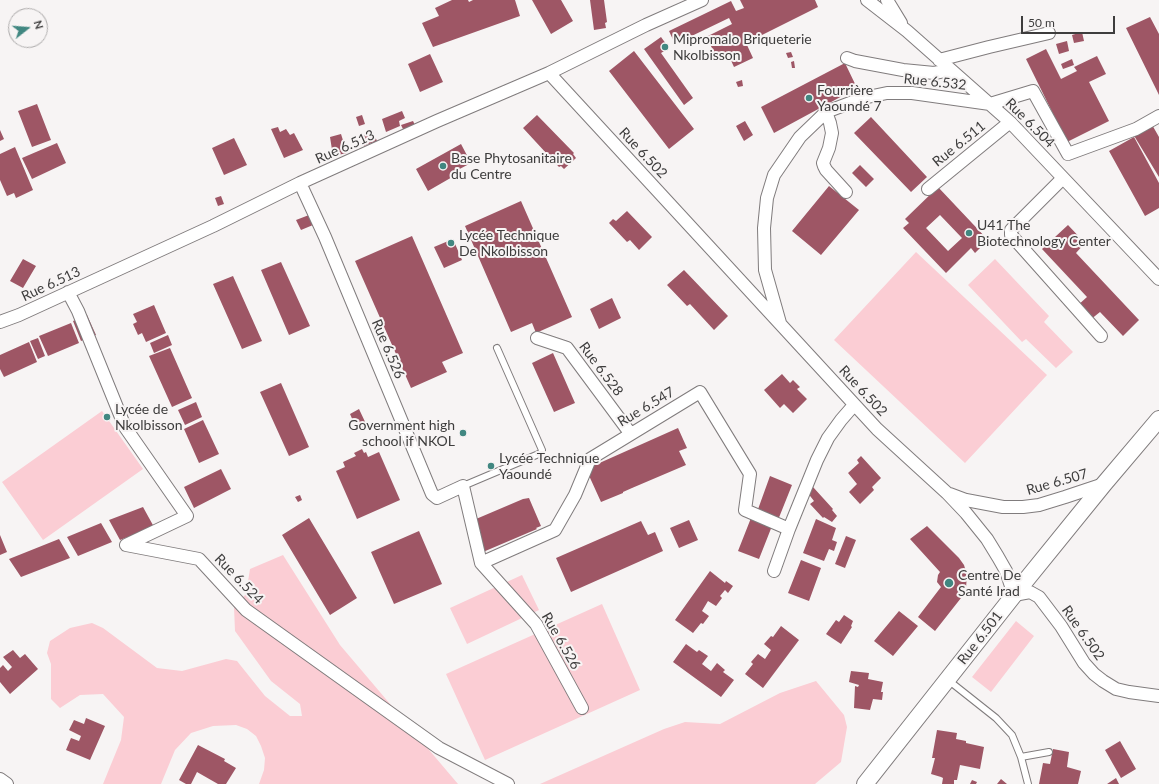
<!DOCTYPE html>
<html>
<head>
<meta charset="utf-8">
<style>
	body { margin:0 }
	#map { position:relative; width:1159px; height:784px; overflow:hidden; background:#f7f4f4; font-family:Lato,sans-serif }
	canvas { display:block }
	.north { position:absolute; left:8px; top:8px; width:40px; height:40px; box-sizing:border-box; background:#f7f4f4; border:1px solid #adabab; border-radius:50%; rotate:73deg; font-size:11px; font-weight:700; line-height:16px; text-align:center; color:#3e3d3d }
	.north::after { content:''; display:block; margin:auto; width:14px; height:18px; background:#418781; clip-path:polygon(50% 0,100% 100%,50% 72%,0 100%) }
	.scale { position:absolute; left:1021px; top:16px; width:94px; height:18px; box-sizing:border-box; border:2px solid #3e3d3d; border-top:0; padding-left:5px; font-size:12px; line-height:14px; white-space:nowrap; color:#3e3d3d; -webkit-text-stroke:3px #f7f4f4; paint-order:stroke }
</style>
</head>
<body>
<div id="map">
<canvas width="1159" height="784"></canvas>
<div class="north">N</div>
<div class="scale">50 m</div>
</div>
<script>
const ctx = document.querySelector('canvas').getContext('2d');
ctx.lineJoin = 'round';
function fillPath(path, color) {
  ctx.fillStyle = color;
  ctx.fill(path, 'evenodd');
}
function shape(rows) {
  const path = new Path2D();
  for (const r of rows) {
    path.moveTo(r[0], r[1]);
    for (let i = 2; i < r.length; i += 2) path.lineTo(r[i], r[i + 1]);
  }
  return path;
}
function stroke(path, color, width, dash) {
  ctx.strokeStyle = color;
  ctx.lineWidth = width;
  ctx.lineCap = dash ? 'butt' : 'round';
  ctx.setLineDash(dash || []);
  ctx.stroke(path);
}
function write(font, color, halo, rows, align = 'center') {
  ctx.font = font + ' Lato,sans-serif';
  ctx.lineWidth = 4;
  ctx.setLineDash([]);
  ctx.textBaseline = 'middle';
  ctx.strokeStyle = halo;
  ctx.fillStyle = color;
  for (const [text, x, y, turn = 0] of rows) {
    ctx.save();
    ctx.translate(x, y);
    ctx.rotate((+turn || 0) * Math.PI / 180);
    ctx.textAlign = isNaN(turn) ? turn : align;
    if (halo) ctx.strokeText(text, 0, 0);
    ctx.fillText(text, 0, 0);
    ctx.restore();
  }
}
const green = shape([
	[916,252,1047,375,965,463,834,340],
	[995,259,1049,316,1044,322,1073,352,1056,368,1026,339,1022,342,968,285],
	[102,411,143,469,43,540,2,482],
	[283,555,340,645,458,784,259,784,264,770,265,758,261,746,256,736,247,729,236,725,213,726,191,733,175,750,161,784,103,784,121,740,124,717,103,694,80,695,60,708,51,699,51,664,47,653,50,641,70,628,92,623,103,628,157,668,182,671,226,659,237,661,265,696,290,716,302,716,300,704,271,681,235,631,234,607,246,594,250,569],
	[522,575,539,610,467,644,450,608],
	[602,604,640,690,485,760,446,674],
	[1016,621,1034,636,991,692,972,677],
	[816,681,844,715,847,727,841,762,815,784,540,784,664,729,685,722,720,724,780,693]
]);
const building = shape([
	[452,0,468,0,469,2,473,0,515,0,520,16,433,47,422,23,439,16,435,8],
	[532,0,561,0,573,21,551,34],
	[590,0,604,0,607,22,605,23,606,28,594,30],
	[740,0,815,0,818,7,758,37,759,39,747,45,753,58,734,67,728,54,718,59,706,37,732,24,729,18,675,44,669,31,731,1,736,11,744,8],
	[1150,17,1159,34,1159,95,1126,28],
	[1082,32,1084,41,1074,43,1072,35],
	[661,37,669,48,661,53,693,98,684,105,644,49],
	[1067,41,1069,51,1059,54,1056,44],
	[1046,49,1061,79,1077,71,1074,67,1097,56,1106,74,1089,82,1109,121,1067,142,1026,59],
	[634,51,694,129,669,149,609,71],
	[791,52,793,57,788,58,786,53],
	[430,54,443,82,420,92,408,64],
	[1072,59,1074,65,1063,69,1061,64],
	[794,61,795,68,792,68,791,62],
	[845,63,857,88,774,133,761,107],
	[742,80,743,86,738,87,736,82],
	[37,104,51,140,32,147,18,111],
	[402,111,405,118,399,121,400,126,386,132,382,119],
	[362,115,365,124,359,126,356,117],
	[537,115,574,153,573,154,576,158,564,169,561,166,559,167,523,128],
	[871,117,927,177,911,192,854,133],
	[413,121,416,127,404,131,401,125],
	[745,121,753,135,744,141,736,126],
	[1151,123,1159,137,1159,177,1133,134],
	[278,127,280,132,286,129,290,135,294,133,303,150,284,158,271,129],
	[0,130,4,139,0,141],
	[373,132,377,141,364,146,361,136],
	[341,134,347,153,333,156,330,137],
	[1134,137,1159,183,1159,208,1145,216,1109,151],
	[234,138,247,165,224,175,212,148],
	[57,143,66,163,32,179,22,158],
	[461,144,471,163,452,173,454,176,428,191,416,169],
	[15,147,33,190,16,198,14,193,7,196,0,180,0,154],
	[860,165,874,179,866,187,852,173],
	[829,186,859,210,821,255,792,231],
	[938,187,988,240,975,253,971,248,946,273,903,228,909,223,905,219],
	[940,215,962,238,948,251,926,228],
	[221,196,224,204,218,206,215,198],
	[521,201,572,317,536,333,532,323,511,332,465,226],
	[627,211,652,237,639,250,630,240,627,242,609,223,613,219,616,221],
	[309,215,313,225,301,230,296,220],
	[1068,225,1085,243,1076,253,1139,320,1123,336,1100,312,1090,320,1077,306,1087,297,1042,249],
	[412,236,463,353,442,362,447,372,411,388,355,261],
	[453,239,462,260,444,268,434,247],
	[23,259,36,266,23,288,10,281],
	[281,262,310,326,289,335,261,270],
	[684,270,728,316,714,330,690,304,687,306,667,285],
	[233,276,262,341,242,349,213,284],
	[612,298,621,318,599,329,590,309],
	[154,305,166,333,146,342,142,333,138,335,133,324,137,322,133,314],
	[87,315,96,335,81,341,73,321],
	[71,323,79,343,48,356,39,336],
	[168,335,172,345,154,353,150,343],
	[38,338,45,356,38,359,30,341],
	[29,342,37,362,4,377,0,369,0,355],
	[170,348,192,398,172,407,149,356],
	[553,353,575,403,554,412,532,363],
	[782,374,790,383,793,380,800,387,797,389,807,399,793,413,784,404,780,408,764,390],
	[281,383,309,447,289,456,260,392],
	[196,402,202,417,185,425,178,410],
	[359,409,367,426,357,430,350,414],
	[203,420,219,454,199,463,184,429],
	[678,428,687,448,679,451,686,465,632,488,623,492,623,493,601,502,586,469],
	[362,449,364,453,366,452,368,457,379,452,400,500,357,519,336,471,345,467,343,462,356,456,354,453],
	[861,456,881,478,872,487,874,490,860,504,849,492,857,484,848,473,859,463,857,460],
	[221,469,231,489,194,508,184,487],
	[770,476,792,485,778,520,757,512],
	[813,487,833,509,832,510,837,516,832,522,824,517,823,518,810,504,814,501,807,492],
	[300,495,302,500,298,502,295,497],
	[529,498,541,526,536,528,537,529,483,552,469,522,523,499],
	[143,507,154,527,120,540,109,520],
	[309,518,357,598,330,615,282,535],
	[751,518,772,526,759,559,738,551],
	[816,519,836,528,832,540,837,542,834,551,829,549,824,561,803,553],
	[689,520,698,540,679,548,670,528],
	[641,521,648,535,655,532,663,551,571,592,556,558],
	[101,523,112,542,78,556,67,537],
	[927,526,959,558,964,565,967,575,966,588,961,598,935,631,918,617,941,587,937,582,938,575,940,572,910,539],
	[419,531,442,584,394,604,371,552],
	[0,535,7,552,0,555],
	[846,536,856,540,845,568,835,564],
	[59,539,70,558,21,577,9,559],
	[801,560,821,568,809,601,788,593],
	[710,571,725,583,726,581,733,586,728,593,725,590,720,596,722,598,716,606,708,601,702,611,709,616,703,624,701,623,693,633,675,620],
	[899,611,918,626,893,656,874,641],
	[844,615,853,621,851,626,852,627,841,644,826,634,836,620,839,622],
	[781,626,799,640,763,688,745,674,753,664,751,662,758,654,765,659,771,650,764,644,771,636,773,637],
	[686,644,697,652,699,650,708,656,702,664,711,671,717,663,725,670,723,672,734,680,721,697,673,662],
	[13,650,20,658,25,654,38,669,10,694,0,682,0,668,3,665,8,671,12,667,3,657],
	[851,671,869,673,868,679,883,682,881,692,883,692,882,700,873,699,870,710,854,708,855,686,858,687,859,685,849,682],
	[86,718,105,726,90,760,66,750,71,738,79,741,81,736,69,730,74,720,84,724],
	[937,730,957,733,956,739,966,741,966,743,984,747,980,769,960,765,957,780,954,780,954,784,942,784,943,778,941,777,931,774,935,758,932,758],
	[1120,741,1136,769,1121,778,1105,750],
	[198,745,225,759,224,761,236,768,226,784,218,784,197,772,191,784,186,784,179,780],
	[1053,749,1069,752,1067,767,1081,771,1078,784,1039,784,1043,763,1050,764],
	[1116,778,1119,784,1107,784],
	[1001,779,1007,784,997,784],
	[972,780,977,782,976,784,970,784]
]);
const service = shape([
	[463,486,541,453,542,450,497,348],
	[948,680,996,718,1012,735,1021,757,1028,784],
	[1021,757,1049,752]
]);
const minor = shape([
	[867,0,907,31,1010,122,1159,279],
	[887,0,901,23],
	[847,58,855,61,903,70,934,73,950,70],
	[939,60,989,47,1049,33],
	[549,73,877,429,947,493,966,513,987,539,998,557,1006,571,1014,595,1030,592,1039,597,1061,626,1084,663,1094,674,1103,681,1116,689,1129,692,1159,696],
	[826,112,830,123,832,133,829,148,823,163,824,166,826,170,846,192],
	[1063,178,1011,230,1011,235,1101,336],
	[300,183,325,237,432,494,437,498,463,486,481,563,536,624,582,708],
	[928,189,1010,122],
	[68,292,78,311,125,427,187,516,126,545,199,559,246,610,439,748,508,784],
	[0,322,19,315,213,226,300,183,437,121,549,73,646,25,702,0],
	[780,323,765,270,764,228,767,198,774,175,800,137,826,112,863,98,887,93,912,93,990,104,1033,91,1068,154,1136,129,1159,116],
	[537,338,567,348,630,433],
	[950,494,966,500,1003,507,1023,507,1039,505,1065,497,1104,484],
	[481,563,555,530,575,495,590,459,700,392,750,474,745,510,789,529,817,460,828,438,841,420,854,405],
	[774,571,789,529],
	[0,779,7,784]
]);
const tertiary = shape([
	[865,784,1014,595,1104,484,1159,419]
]);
const markers = [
	[665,47,4,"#418781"],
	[809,98,4,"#418781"],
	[443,166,4,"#418781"],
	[969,233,4,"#418781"],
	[451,243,4,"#418781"],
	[107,417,4,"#418781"],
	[463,433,4,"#418781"],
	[491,466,4,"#418781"],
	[949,583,5,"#418781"]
];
const poiNames = [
	["Mipromalo Briqueterie",673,39],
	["Nkolbisson",673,55],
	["Fourrière",817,90],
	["Yaoundé 7",817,106],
	["Base Phytosanitaire",451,158],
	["du Centre",451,174],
	["U41 The",977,225],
	["Biotechnology Center",977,241],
	["Lycée Technique",459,235],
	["De Nkolbisson",459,251],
	["Lycée de",115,409],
	["Nkolbisson",115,425],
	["Government high",455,425,"right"],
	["school if NKOL",455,441,"right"],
	["Lycée Technique",499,458],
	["Yaoundé",499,474],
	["Centre De",958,575],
	["Santé Irad",958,591]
];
const streetNames = [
	["Rue 6.532",935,82,6],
	["Rue 6.504",1030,123,45],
	["Rue 6.511",959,144,-39],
	["Rue 6.513",345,147,-24],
	["Rue 6.502",643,153,47],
	["Rue 6.513",51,284,-25],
	["Rue 6.526",388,349,67],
	["Rue 6.528",601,369,53],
	["Rue 6.502",863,391,47],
	["Rue 6.547",646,407,-31],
	["Rue 6.507",1057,482,-16],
	["Rue 6.524",239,579,46],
	["Rue 6.502",1083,633,55],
	["Rue 6.501",980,638,-52],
	["Rue 6.526",561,641,60]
];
fillPath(green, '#fbcdd4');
fillPath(building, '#9e5665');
stroke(service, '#807c7d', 8);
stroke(minor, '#807c7d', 14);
stroke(tertiary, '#807c7d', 18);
stroke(service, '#fff', 6);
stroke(minor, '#fff', 12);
stroke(tertiary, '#fff', 16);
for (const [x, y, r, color] of markers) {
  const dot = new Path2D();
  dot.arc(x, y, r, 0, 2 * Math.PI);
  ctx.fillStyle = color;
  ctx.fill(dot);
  stroke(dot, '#f7f4f4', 1.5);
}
write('14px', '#3e3d3d', '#f7f4f4', poiNames, 'left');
write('14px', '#3e3d3d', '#f7f4f4', streetNames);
</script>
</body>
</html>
